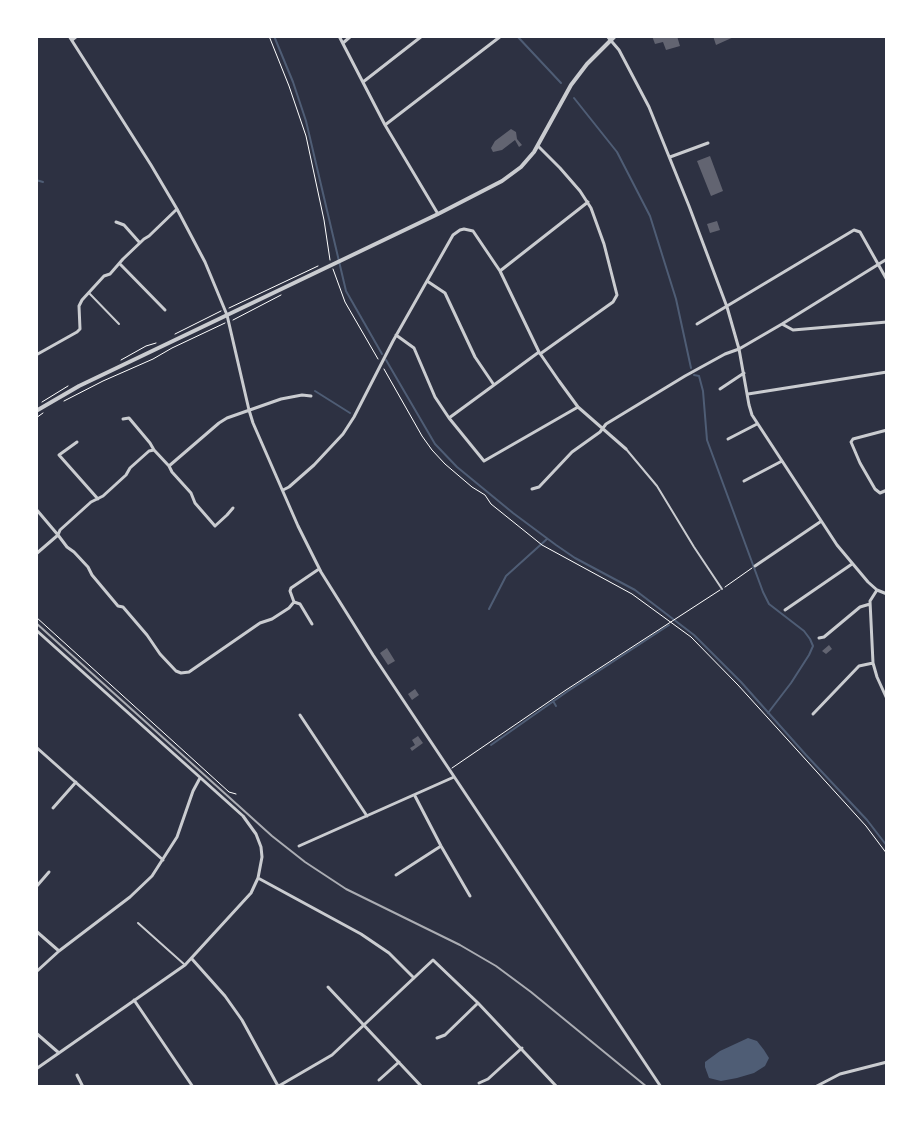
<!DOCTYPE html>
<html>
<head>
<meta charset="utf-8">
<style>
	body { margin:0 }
	#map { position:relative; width:923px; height:1123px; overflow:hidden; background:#2d3142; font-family:"Titillium Web",sans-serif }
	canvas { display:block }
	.frame { position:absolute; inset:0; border:38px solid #fff; pointer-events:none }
</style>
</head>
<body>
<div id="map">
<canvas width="923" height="1123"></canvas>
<div class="frame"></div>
</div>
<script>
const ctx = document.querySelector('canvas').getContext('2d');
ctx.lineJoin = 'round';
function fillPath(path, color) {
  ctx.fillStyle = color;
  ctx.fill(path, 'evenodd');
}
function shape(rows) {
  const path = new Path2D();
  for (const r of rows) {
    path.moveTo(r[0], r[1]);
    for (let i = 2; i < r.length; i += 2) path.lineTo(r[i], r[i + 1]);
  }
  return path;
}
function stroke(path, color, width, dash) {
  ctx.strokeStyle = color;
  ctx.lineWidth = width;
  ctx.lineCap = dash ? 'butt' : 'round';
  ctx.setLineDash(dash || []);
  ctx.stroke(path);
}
const water = shape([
	[748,1038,757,1041,764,1050,769,1058,765,1066,754,1073,737,1078,721,1081,709,1078,705,1067,705,1062,720,1051]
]);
const stream = shape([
	[274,36,293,82,306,121,346,291,382,354],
	[517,36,561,83],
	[574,98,617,152,650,216,676,299,691,368],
	[36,180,43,182],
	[386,360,435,444,457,467,513,513,556,545,575,558,635,590,694,635,741,682,806,755,867,820,887,846],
	[694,375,699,376,703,391,707,440,763,592,769,604,804,631,810,639,813,646,809,655,791,683,768,713],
	[315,391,350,413],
	[489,609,506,576,547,539],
	[553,701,556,706],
	[491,745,568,691,669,625]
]);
const building = shape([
	[652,36,677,36,680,46,666,50,663,42,655,44],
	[713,36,736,36,716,45],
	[511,129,516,132,517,139,522,145,519,147,515,140,502,150,493,152,491,148,495,141],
	[710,156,723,191,711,196,697,161],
	[717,221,720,230,710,233,707,224],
	[829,645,832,649,826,654,822,651],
	[387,648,395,661,388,665,380,653],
	[415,689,419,695,412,700,408,694],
	[418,736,423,743,412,751,410,748,415,745,412,740]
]);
const path = shape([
	[269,36,289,86,306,136,324,220,330,260],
	[333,269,345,302,378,359],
	[229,308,318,266],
	[233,320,281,295],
	[175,334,221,311],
	[121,360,146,346,156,343],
	[384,369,422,436,432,450,445,464,472,487,485,495,491,504,542,545,632,594,691,637,738,685,866,826,887,854],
	[64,401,103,381,153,359,172,348,225,323],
	[42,402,68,386],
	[36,418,43,413],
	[725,587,752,568],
	[36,617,229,792,236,794],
	[452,768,566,690,720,590]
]);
const service = shape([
	[89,293,119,324],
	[626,449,657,486,694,547,722,589],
	[138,923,185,965]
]);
const minor = shape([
	[69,36,151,165,177,209,205,262,227,315,249,410,253,423,298,526,321,572,373,655,661,1087],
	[339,36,385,125,438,214],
	[607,36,619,50,649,107,689,206,727,307,739,349,749,405,752,415,837,545,868,582,877,590,887,594],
	[72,40,77,36],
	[343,43,351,36],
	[363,82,422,36],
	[385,125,501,36],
	[538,146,560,168,580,191,591,208,604,244,617,295,613,302,540,354],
	[670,157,708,143],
	[116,222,124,225,140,243],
	[120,264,165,310],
	[500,271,588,202],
	[427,281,445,293,475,357,494,385],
	[697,324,854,230,860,232,887,280],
	[782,324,793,330,887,322],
	[396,335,414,348,435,397,449,418,484,461,578,407],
	[36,355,77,332,80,329,79,306,82,300,104,276,110,274,123,259,144,239,149,236,177,209],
	[720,389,744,373],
	[748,394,887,372],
	[311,396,302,395,281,399,227,418,219,423,169,466,154,450,149,451,130,468,126,475,103,496,91,502,60,530,58,535,67,547,74,552,88,567,92,575,118,606,123,607,147,635,160,654,176,671,181,673,189,672,260,623,272,619,289,608,294,602,290,591,291,588,319,569],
	[449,418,539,352],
	[123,419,129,418,150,443,154,450],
	[887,430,853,439,851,442,860,463,875,489,880,493,887,490],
	[728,439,757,424],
	[77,442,59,455,98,499],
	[169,466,172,472,191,493,195,503,215,526,227,515,233,508],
	[744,481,782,461],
	[532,489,539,487,572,452,600,432,606,424,685,376,725,354,739,349,782,324,887,259],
	[283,490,289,487,314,465,343,434,354,417,393,341,453,235,460,230,464,229,473,231,500,271,539,352,559,381,578,407,626,449],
	[36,509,58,535,36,554],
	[755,566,820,522],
	[877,590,870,601,873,663,877,677,887,699],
	[294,602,300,604,312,624],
	[785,610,852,564],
	[36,630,243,816,256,834,261,847,262,857,258,878,251,893,185,965,36,1069],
	[819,638,824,637,860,607,870,604],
	[813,714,859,666,873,663],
	[300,715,367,816],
	[36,747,163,860],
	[415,796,441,846,470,896],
	[53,808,76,782],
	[299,846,454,777],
	[396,875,441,846],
	[258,878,361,934,389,953,414,978],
	[36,887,49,872],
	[36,931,59,951],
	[192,959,225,996,242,1020,278,1086],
	[36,972,59,951,130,897,152,876,177,837,193,791,200,778],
	[328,987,422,1087],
	[134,1000,193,1087],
	[36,1033,59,1053],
	[437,1038,445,1035,478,1003],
	[77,1075,83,1087],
	[379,1080,399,1062],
	[479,1083,488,1079,522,1048],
	[277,1087,332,1055,433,960,478,1003,557,1087],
	[815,1087,840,1074,887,1062]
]);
const tertiary = shape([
	[36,411,79,386,438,214,502,181,521,167,534,152,571,85,587,64,615,36]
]);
const rail = shape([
	[36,623,272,836,305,862,346,889,460,945,496,966,531,992,647,1087]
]);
fillPath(water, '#4f5d75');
stroke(stream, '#4f5d75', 2);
fillPath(building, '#626471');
stroke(path, '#fff', 1);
stroke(service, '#caccd0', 2);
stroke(minor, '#caccd0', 3);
stroke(tertiary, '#caccd0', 4);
stroke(rail, '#abadb3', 2);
</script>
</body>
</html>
